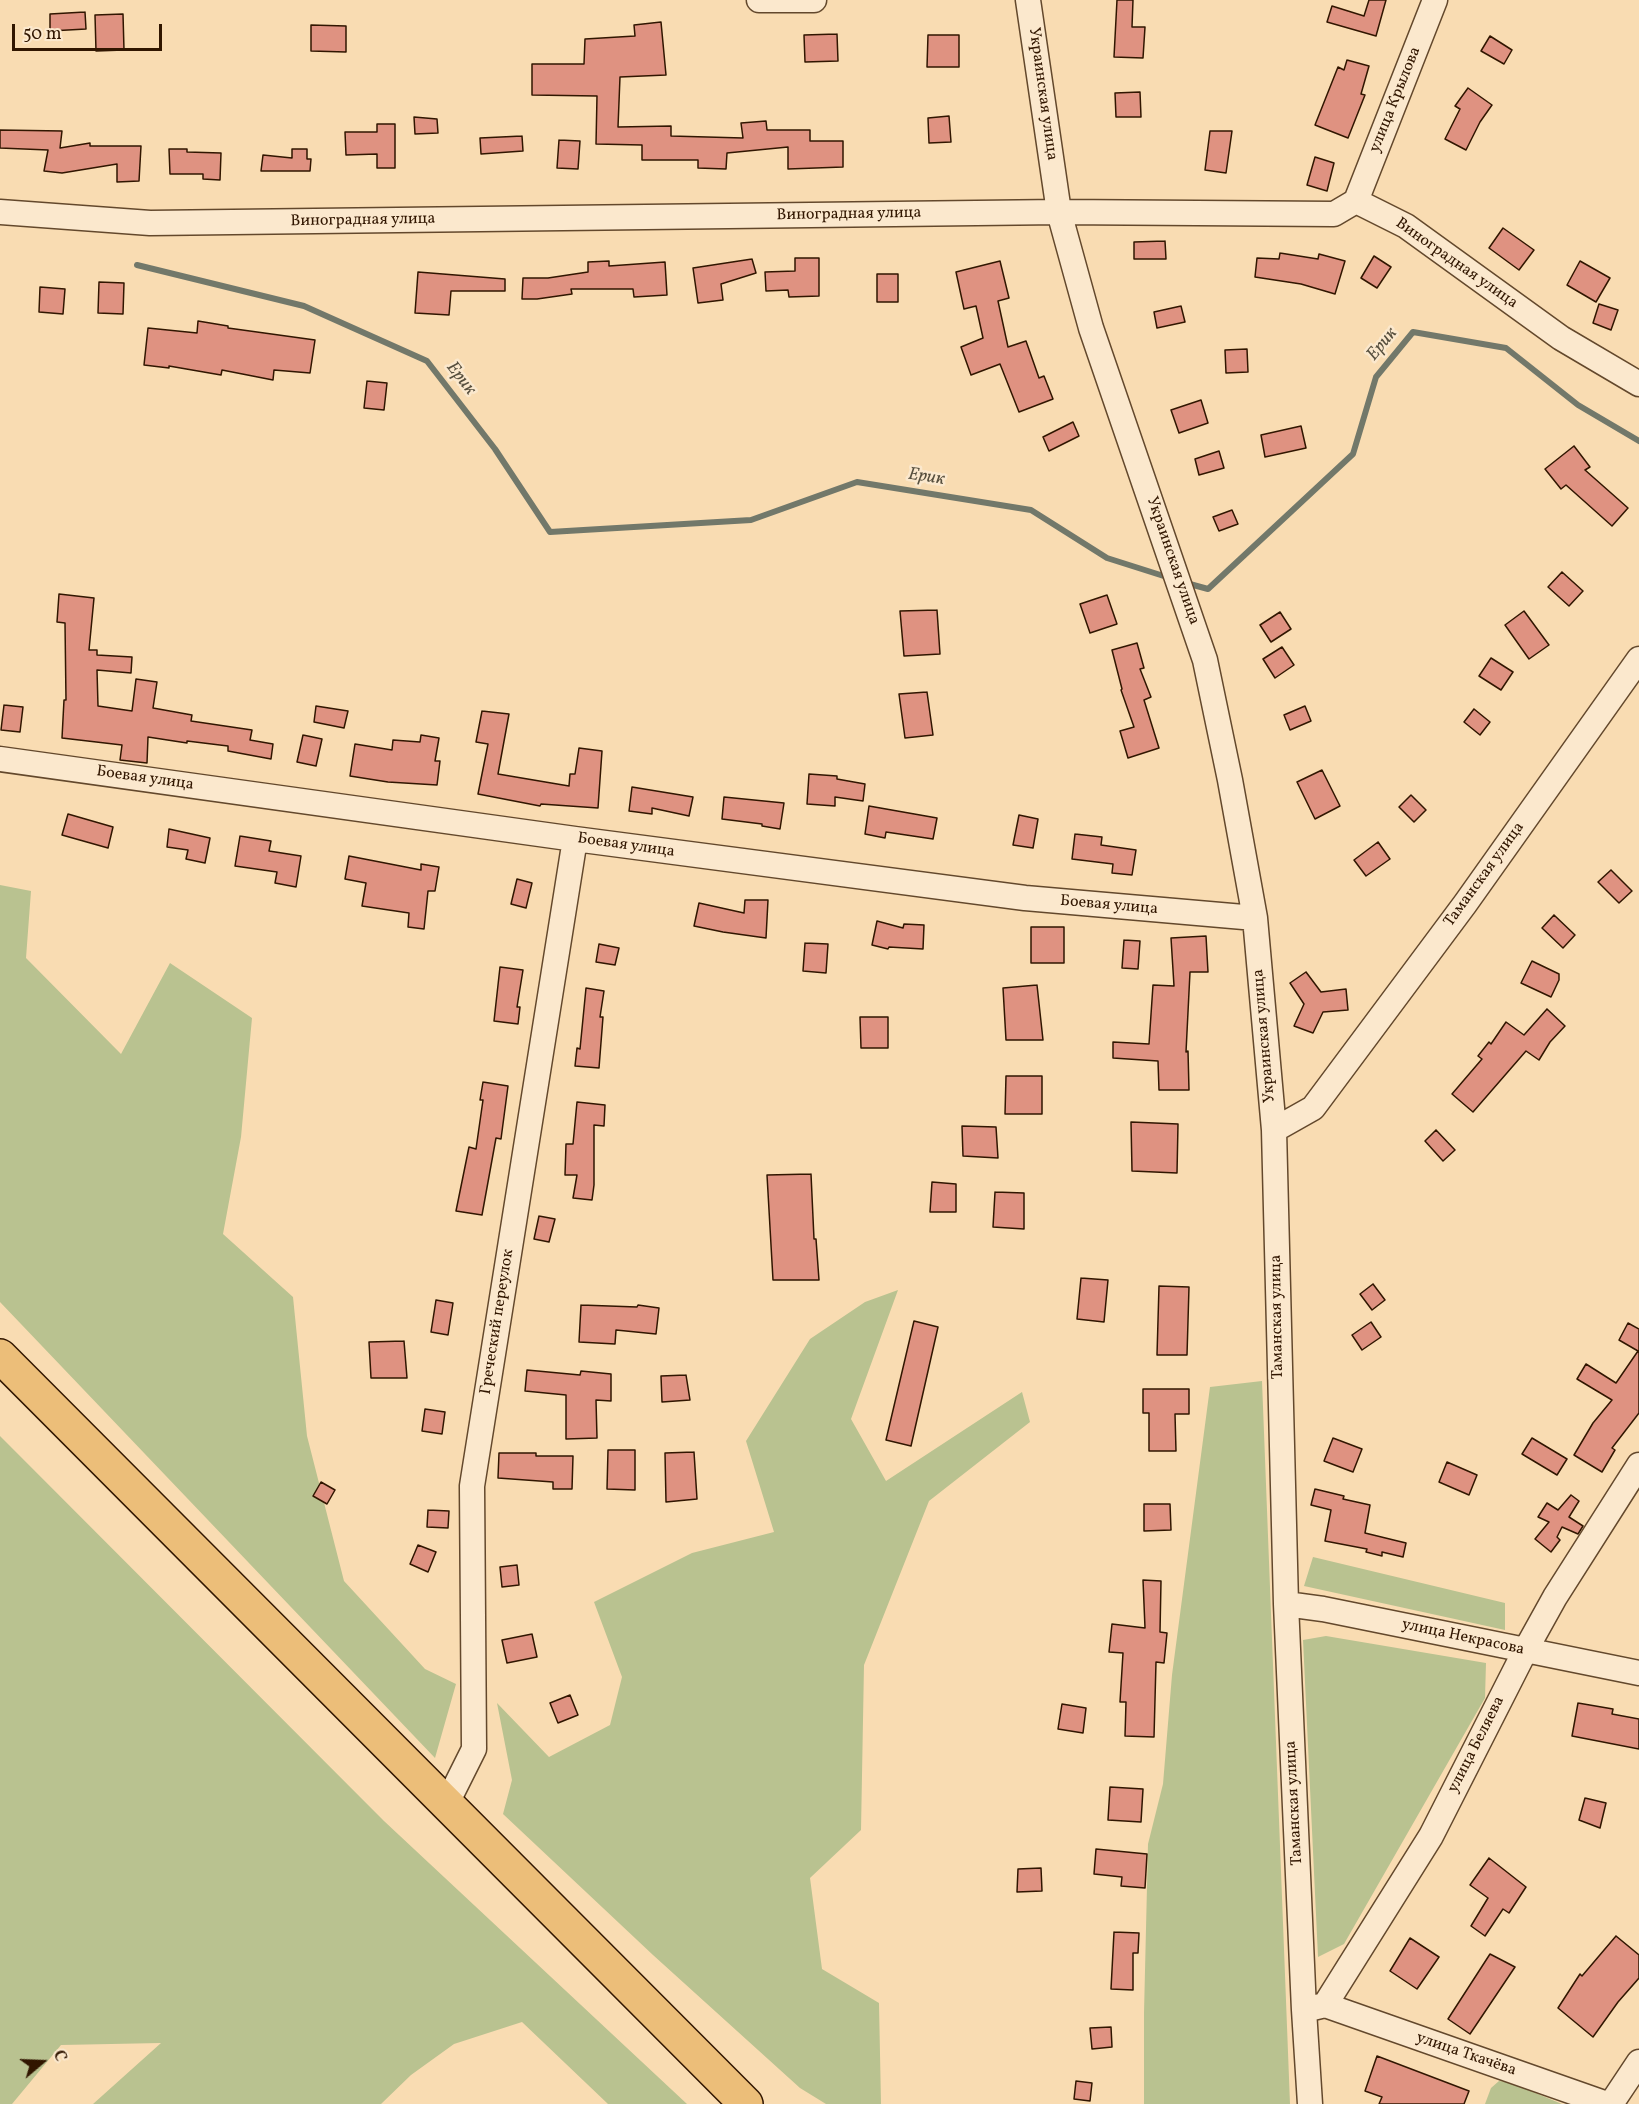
<!DOCTYPE html>
<html>
<head>
<meta charset="utf-8">
<style>
	body { margin:0 }
	#map { position:relative; width:1639px; height:2104px; overflow:hidden; background:#f9dcb2; font-family:Vollkorn,serif }
	canvas { display:block }
	.north { position:absolute; left:12px; top:2032px; width:60px; height:60px; -webkit-text-stroke:4px #fbe8cd; paint-order:stroke; rotate:71deg; font-size:16px; font-weight:700; line-height:24px; text-align:center; color:#311600 }
	.north::after { content:''; display:block; margin:auto; width:21px; height:27px; background:#311600; clip-path:polygon(50% 0,100% 100%,50% 72%,0 100%) }
	.scale { position:absolute; left:12px; top:24px; width:150px; height:27px; box-sizing:border-box; border:3px solid #311600; border-top:0; padding-left:8px; font-size:18px; line-height:21px; white-space:nowrap; color:#311600; -webkit-text-stroke:4px #fbe8cd; paint-order:stroke }
</style>
</head>
<body>
<div id="map">
<canvas width="1639" height="2104"></canvas>
<div class="north">С</div>
<div class="scale">50 m</div>
</div>
<script>
const ctx = document.querySelector('canvas').getContext('2d');
ctx.lineJoin = 'round';
function fillPath(path, color) {
  ctx.fillStyle = color;
  ctx.fill(path, 'evenodd');
}
function shape(rows) {
  const path = new Path2D();
  for (const r of rows) {
    path.moveTo(r[0], r[1]);
    for (let i = 2; i < r.length; i += 2) path.lineTo(r[i], r[i + 1]);
  }
  return path;
}
function stroke(path, color, width, dash) {
  ctx.strokeStyle = color;
  ctx.lineWidth = width;
  ctx.lineCap = dash ? 'butt' : 'round';
  ctx.setLineDash(dash || []);
  ctx.stroke(path);
}
function write(font, color, halo, rows, align = 'center') {
  ctx.font = font + ' Vollkorn,serif';
  ctx.lineWidth = 5;
  ctx.setLineDash([]);
  ctx.textBaseline = 'middle';
  ctx.strokeStyle = halo;
  ctx.fillStyle = color;
  for (const [text, x, y, turn = 0] of rows) {
    ctx.save();
    ctx.translate(x, y);
    ctx.rotate((+turn || 0) * Math.PI / 180);
    ctx.textAlign = isNaN(turn) ? turn : align;
    if (halo) ctx.strokeText(text, 0, 0);
    ctx.fillText(text, 0, 0);
    ctx.restore();
  }
}
const green = shape([
	[0,885,31,891,26,958,121,1054,170,963,252,1018,241,1137,223,1234,293,1297,307,1436,344,1581,425,1669,456,1684,435,1758,0,1302],
	[898,1290,851,1419,886,1481,1022,1392,1030,1422,929,1501,864,1665,861,1830,810,1878,822,1969,879,2003,881,2104,826,2104,800,2088,653,1955,503,1814,512,1780,497,1703,549,1757,610,1725,622,1677,594,1602,692,1553,774,1532,746,1441,810,1339,865,1302],
	[1262,1381,1290,2104,1144,2104,1144,2013,1148,1844,1163,1784,1172,1675,1210,1387],
	[0,1436,384,1821,687,2104,608,2104,522,2022,454,2044,411,2075,381,2104,93,2104,161,2043,61,2045,12,2104,0,2104],
	[1313,1557,1505,1603,1505,1630,1304,1586],
	[1326,1636,1486,1663,1485,1698,1344,1944,1318,1957,1303,1640],
	[1499,2081,1509,2082,1562,2104,1485,2104,1491,2088]
]);
const stream = shape([
	[137,265,304,306,427,361,495,449,550,532,751,520,857,482,1031,510,1107,558,1170,578],
	[1186,583,1208,589,1353,454,1376,377,1413,332,1506,348,1578,405,1639,441]
]);
const building = shape([
	[1117,0,1133,0,1132,27,1145,27,1143,58,1114,57,1117,0],
	[1369,0,1386,0,1376,36,1327,22,1332,6,1364,16,1369,0],
	[85,12,86,29,50,31,50,14,85,12],
	[123,14,124,50,96,51,95,15,123,14],
	[661,22,666,75,620,77,618,127,671,126,671,136,743,138,741,123,766,121,767,130,810,130,810,141,843,141,843,167,788,169,788,147,727,153,726,169,698,168,698,160,642,160,642,145,596,144,597,96,532,95,532,64,584,64,585,39,635,36,634,25,661,22],
	[311,25,346,26,346,52,311,51,311,25],
	[837,34,838,61,805,62,804,35,837,34],
	[928,35,959,35,959,67,927,67,928,35],
	[1490,36,1512,50,1504,64,1481,51,1490,36],
	[1347,60,1369,66,1361,94,1365,95,1348,138,1315,125,1338,67,1344,70,1347,60],
	[1468,88,1492,105,1480,122,1466,150,1445,139,1460,109,1455,106,1468,88],
	[1140,92,1141,117,1116,117,1115,93,1140,92],
	[949,116,951,142,929,143,928,118,949,116],
	[414,117,437,119,438,133,415,134,414,117],
	[377,124,395,124,395,168,377,168,377,154,346,155,345,132,377,132,377,124],
	[0,130,62,131,60,148,90,143,90,146,141,146,139,181,117,182,117,164,62,173,44,171,48,150,0,148,0,130],
	[1210,131,1232,131,1226,173,1205,170,1210,131],
	[522,136,523,151,481,154,480,138,522,136],
	[559,140,580,141,578,169,557,168,559,140],
	[169,149,187,149,187,152,221,153,220,180,203,179,203,174,170,174,169,149],
	[292,149,307,149,307,159,311,159,310,171,261,171,263,155,292,158,292,149],
	[1315,157,1334,163,1327,191,1307,185,1315,157],
	[1503,228,1534,250,1519,270,1489,248,1503,228],
	[1165,241,1166,259,1134,259,1134,242,1165,241],
	[1280,253,1318,259,1319,254,1345,261,1335,294,1301,284,1255,277,1257,258,1279,259,1280,253],
	[1374,256,1391,267,1377,288,1361,278,1374,256],
	[795,258,819,258,819,296,789,297,788,290,766,291,765,272,795,271,795,258],
	[752,259,756,273,721,284,723,300,698,303,693,268,752,259],
	[609,261,609,266,665,262,667,295,634,297,633,289,571,289,572,294,537,299,522,299,523,278,548,278,588,272,588,262,609,261],
	[1000,261,1009,298,998,301,1008,347,1026,341,1039,378,1044,376,1053,399,1019,412,1000,364,971,375,961,347,983,338,976,306,964,309,956,272,1000,261],
	[1580,261,1610,278,1596,302,1567,285,1580,261],
	[418,272,505,279,505,291,451,291,449,315,415,313,418,272],
	[877,274,898,274,898,302,877,302,877,274],
	[99,282,124,283,123,314,98,313,99,282],
	[40,287,65,289,63,314,39,312,40,287],
	[1599,304,1618,310,1611,330,1593,323,1599,304],
	[1181,306,1185,322,1157,328,1154,312,1181,306],
	[198,321,228,326,228,328,315,340,310,373,274,370,273,380,222,370,221,375,169,366,169,368,144,365,148,328,197,333,198,321],
	[1247,349,1248,372,1226,373,1225,350,1247,349],
	[367,381,387,383,384,410,364,408,367,381],
	[1201,400,1208,423,1179,433,1171,410,1201,400],
	[1073,422,1079,436,1049,451,1043,437,1073,422],
	[1301,426,1306,448,1265,457,1261,435,1301,426],
	[1574,446,1590,467,1585,470,1628,508,1612,526,1566,485,1561,489,1545,469,1574,446],
	[1219,451,1224,468,1199,475,1195,459,1219,451],
	[1232,510,1238,524,1219,531,1213,517,1232,510],
	[1562,572,1583,591,1569,606,1548,587,1562,572],
	[59,594,94,598,89,650,97,650,97,655,132,657,131,673,97,670,98,706,132,711,136,679,157,682,153,708,192,715,191,721,252,730,250,740,273,744,271,759,228,751,228,746,187,741,187,743,148,737,147,763,120,760,122,745,62,738,64,700,66,700,65,623,57,622,59,594],
	[1107,595,1117,624,1090,633,1080,604,1107,595],
	[937,610,940,654,904,656,900,611,937,610],
	[1524,611,1549,645,1529,659,1505,625,1524,611],
	[1280,612,1291,629,1271,642,1260,625,1280,612],
	[1137,643,1144,668,1140,669,1151,697,1144,700,1159,748,1128,758,1120,731,1134,727,1121,690,1122,689,1112,650,1137,643],
	[1282,647,1294,665,1275,678,1263,659,1282,647],
	[1491,658,1513,672,1501,690,1479,676,1491,658],
	[927,692,933,735,905,738,899,694,927,692],
	[4,705,23,707,20,732,1,730,4,705],
	[316,706,348,711,344,728,314,722,316,706],
	[1305,706,1311,721,1290,730,1284,715,1305,706],
	[1474,709,1490,722,1480,735,1464,722,1474,709],
	[482,711,509,714,498,774,569,786,570,774,575,774,579,748,602,751,598,808,541,804,540,806,478,794,488,744,476,742,482,711],
	[303,735,322,739,316,766,297,762,303,735],
	[421,735,439,738,435,761,440,761,437,785,388,782,350,776,355,744,392,750,393,740,420,742,421,735],
	[1322,770,1340,806,1315,819,1297,782,1322,770],
	[809,774,837,776,837,779,865,784,863,801,835,797,835,806,807,804,809,774],
	[632,787,693,797,689,816,652,808,652,814,629,811,632,787],
	[1411,795,1426,810,1414,822,1399,807,1411,795],
	[724,797,784,803,780,829,762,826,762,824,722,819,724,797],
	[869,806,937,818,933,839,886,832,885,838,865,834,869,806],
	[68,814,113,827,108,848,62,835,68,814],
	[1019,815,1038,819,1033,848,1013,845,1019,815],
	[169,829,210,838,205,863,186,859,188,850,167,847,169,829],
	[1075,834,1102,837,1101,845,1136,850,1132,875,1112,873,1113,864,1072,859,1075,834],
	[240,836,271,841,269,851,301,856,296,887,275,883,277,872,235,866,240,836],
	[1378,842,1390,859,1366,876,1354,860,1378,842],
	[349,856,421,870,421,864,439,867,435,891,428,891,424,929,408,927,409,913,362,906,366,883,345,879,349,856],
	[1611,870,1632,891,1619,903,1598,882,1611,870],
	[517,879,532,883,526,908,511,904,517,879],
	[745,900,768,900,766,938,723,932,694,926,699,903,744,913,745,900],
	[1554,915,1575,935,1563,948,1542,928,1554,915],
	[877,921,903,928,904,924,924,925,923,949,889,947,888,949,872,945,877,921],
	[1031,927,1064,927,1064,963,1031,963,1031,927],
	[1206,936,1208,972,1190,972,1186,1052,1188,1051,1189,1090,1159,1090,1158,1061,1113,1058,1113,1042,1149,1044,1153,985,1174,986,1171,938,1206,936],
	[1124,940,1140,941,1138,969,1122,968,1124,940],
	[805,943,828,944,826,973,803,971,805,943],
	[599,944,619,948,615,965,596,962,599,944],
	[1532,961,1559,974,1559,980,1551,997,1521,983,1532,961],
	[500,967,523,970,517,1007,520,1007,518,1024,494,1021,500,967],
	[1306,972,1321,992,1346,989,1348,1010,1323,1012,1313,1033,1294,1026,1304,1004,1290,983,1306,972],
	[1037,985,1043,1040,1006,1040,1003,988,1037,985],
	[586,988,604,991,600,1017,603,1017,599,1068,575,1066,577,1048,580,1049,586,988],
	[1547,1009,1565,1026,1550,1042,1539,1060,1526,1051,1473,1112,1452,1094,1482,1059,1478,1056,1489,1042,1491,1044,1506,1022,1524,1035,1547,1009],
	[860,1017,888,1017,888,1048,861,1048,860,1017],
	[1006,1076,1042,1076,1042,1114,1005,1114,1006,1076],
	[483,1082,508,1086,501,1139,496,1138,482,1215,456,1211,469,1147,476,1149,483,1100,480,1100,483,1082],
	[577,1102,605,1105,604,1126,594,1125,594,1185,592,1200,573,1198,577,1175,565,1175,566,1144,573,1144,577,1102],
	[1131,1122,1178,1124,1177,1173,1132,1171,1131,1122],
	[962,1126,996,1127,998,1158,963,1156,962,1126],
	[1436,1130,1455,1150,1443,1161,1425,1141,1436,1130],
	[811,1174,814,1239,816,1239,819,1280,773,1280,767,1175,811,1174],
	[932,1182,956,1184,956,1212,930,1212,932,1182],
	[995,1192,1024,1193,1024,1229,993,1227,995,1192],
	[539,1216,555,1219,549,1242,534,1239,539,1216],
	[1081,1278,1108,1280,1104,1322,1077,1319,1081,1278],
	[1373,1284,1385,1300,1372,1310,1360,1294,1373,1284],
	[1159,1286,1189,1287,1187,1355,1157,1355,1159,1286],
	[436,1300,453,1303,448,1335,431,1332,436,1300],
	[581,1305,637,1307,638,1305,659,1308,656,1334,616,1330,615,1344,579,1342,581,1305],
	[914,1321,938,1327,911,1446,886,1440,914,1321],
	[1371,1322,1381,1337,1362,1350,1352,1335,1371,1322],
	[1628,1323,1639,1329,1639,1413,1612,1448,1615,1450,1602,1472,1574,1455,1593,1423,1612,1400,1577,1379,1586,1364,1616,1383,1638,1351,1619,1340,1628,1323],
	[404,1341,407,1378,371,1378,369,1342,404,1341],
	[527,1370,580,1375,581,1371,611,1374,611,1401,596,1400,597,1438,566,1439,566,1395,525,1391,527,1370],
	[686,1375,690,1400,662,1402,661,1376,686,1375],
	[1143,1389,1189,1389,1189,1414,1175,1414,1176,1451,1149,1451,1149,1413,1143,1413,1143,1389],
	[425,1409,445,1412,442,1434,422,1431,425,1409],
	[1333,1438,1362,1449,1353,1472,1324,1461,1333,1438],
	[1532,1438,1567,1459,1557,1475,1522,1454,1532,1438],
	[608,1450,635,1450,635,1490,607,1489,608,1450],
	[694,1452,697,1499,666,1502,665,1453,694,1452],
	[499,1453,536,1453,536,1456,573,1456,572,1489,553,1489,553,1482,498,1478,499,1453],
	[1447,1462,1477,1475,1469,1495,1439,1482,1447,1462],
	[321,1482,335,1490,327,1504,313,1496,321,1482],
	[1315,1489,1344,1496,1343,1499,1370,1505,1365,1533,1406,1543,1403,1557,1382,1552,1382,1556,1366,1552,1367,1549,1325,1541,1331,1510,1311,1505,1315,1489],
	[1571,1495,1579,1501,1569,1517,1583,1526,1578,1534,1562,1527,1557,1537,1560,1540,1551,1552,1535,1539,1549,1522,1538,1517,1547,1503,1558,1510,1571,1495],
	[1144,1504,1170,1504,1171,1530,1144,1531,1144,1504],
	[428,1510,449,1511,448,1528,427,1527,428,1510],
	[418,1545,436,1552,428,1572,410,1564,418,1545],
	[517,1565,519,1585,502,1587,500,1567,517,1565],
	[1143,1580,1161,1581,1160,1632,1167,1633,1164,1663,1156,1662,1154,1737,1125,1736,1126,1702,1120,1702,1123,1653,1109,1652,1112,1624,1145,1628,1143,1580],
	[532,1634,537,1657,507,1663,502,1640,532,1634],
	[570,1695,578,1715,558,1723,550,1703,570,1695],
	[1578,1703,1613,1709,1612,1714,1639,1719,1639,1749,1572,1736,1578,1703],
	[1062,1704,1086,1708,1083,1733,1058,1729,1062,1704],
	[1110,1787,1143,1789,1141,1822,1108,1820,1110,1787],
	[1585,1798,1606,1803,1600,1828,1579,1820,1585,1798],
	[1096,1849,1147,1854,1145,1888,1121,1886,1122,1877,1094,1874,1096,1849],
	[1489,1858,1526,1887,1509,1913,1503,1909,1485,1936,1471,1926,1488,1898,1470,1885,1489,1858],
	[1041,1868,1042,1891,1017,1892,1018,1869,1041,1868],
	[1114,1932,1139,1933,1138,1953,1133,1953,1133,1990,1111,1989,1114,1932],
	[1616,1936,1639,1955,1639,1978,1618,2002,1593,2037,1558,2008,1580,1974,1582,1976,1616,1936],
	[1410,1938,1439,1957,1417,1989,1390,1971,1410,1938],
	[1490,1954,1515,1967,1470,2034,1448,2019,1490,1954],
	[1111,2027,1112,2047,1092,2049,1090,2028,1111,2027],
	[1377,2056,1469,2091,1464,2104,1379,2104,1382,2097,1365,2091,1377,2056],
	[1076,2081,1092,2083,1090,2101,1074,2099,1076,2081]
]);
const minor = shape([
	[759,0,814,0],
	[1028,0,1059,212,1091,328,1205,660,1230,780,1255,918,1274,1130,1286,1604,1304,2010,1310,2104],
	[1356,201,1435,0],
	[0,212,150,223,1059,212,1334,214,1356,201,1406,226,1561,338,1639,384],
	[0,759,575,839,1025,898,1255,918],
	[1274,1130,1313,1108,1465,904,1639,659],
	[1286,1604,1323,1609,1639,1673],
	[447,1803,474,1749,472,1486,575,839],
	[1325,2005,1607,2104],
	[1304,2010,1325,2005,1431,1836,1525,1651,1555,1597,1639,1465],
	[1611,2104,1639,2062]
]);
const trunk = shape([
	[0,1356,746,2104]
]);
const streetNames = [
	["Украинская улица",1042,94,82],
	["улица Крылова",1396,100,-68],
	["Виноградная улица",849,215,-1],
	["Виноградная улица",363,221,-1],
	["Виноградная улица",1456,264,35],
	["Украинская улица",1172,561,71],
	["Боевая улица",145,779,8],
	["Боевая улица",626,846,8],
	["Таманская улица",1485,875,-54],
	["Боевая улица",1109,906,5],
	["Украинская улица",1265,1036,-95],
	["Таманская улица",1278,1317,-91],
	["Греческий переулок",498,1322,-81],
	["улица Некрасова",1463,1638,12],
	["улица Беляева",1477,1745,-63],
	["Таманская улица",1295,1803,-93],
	["улица Ткачёва",1466,2055,19]
];
const waterNames = [
	["Ерик",1383,345,-51],
	["Ерик",460,379,52],
	["Ерик",926,478,9]
];
fillPath(green, '#b9c290');
stroke(stream, '#72786a', 6);
fillPath(building, '#df9281');
stroke(building, '#311600', 1.5);
stroke(minor, '#63482c', 27);
stroke(trunk, '#311600', 36);
stroke(minor, '#fbe8cd', 24);
stroke(trunk, '#ecbe79', 33);
write('16px', '#311600', '#fbe8cd', streetNames);
write('italic 18px', '#574f3e', '#fbe8cd', waterNames);
</script>
</body>
</html>
